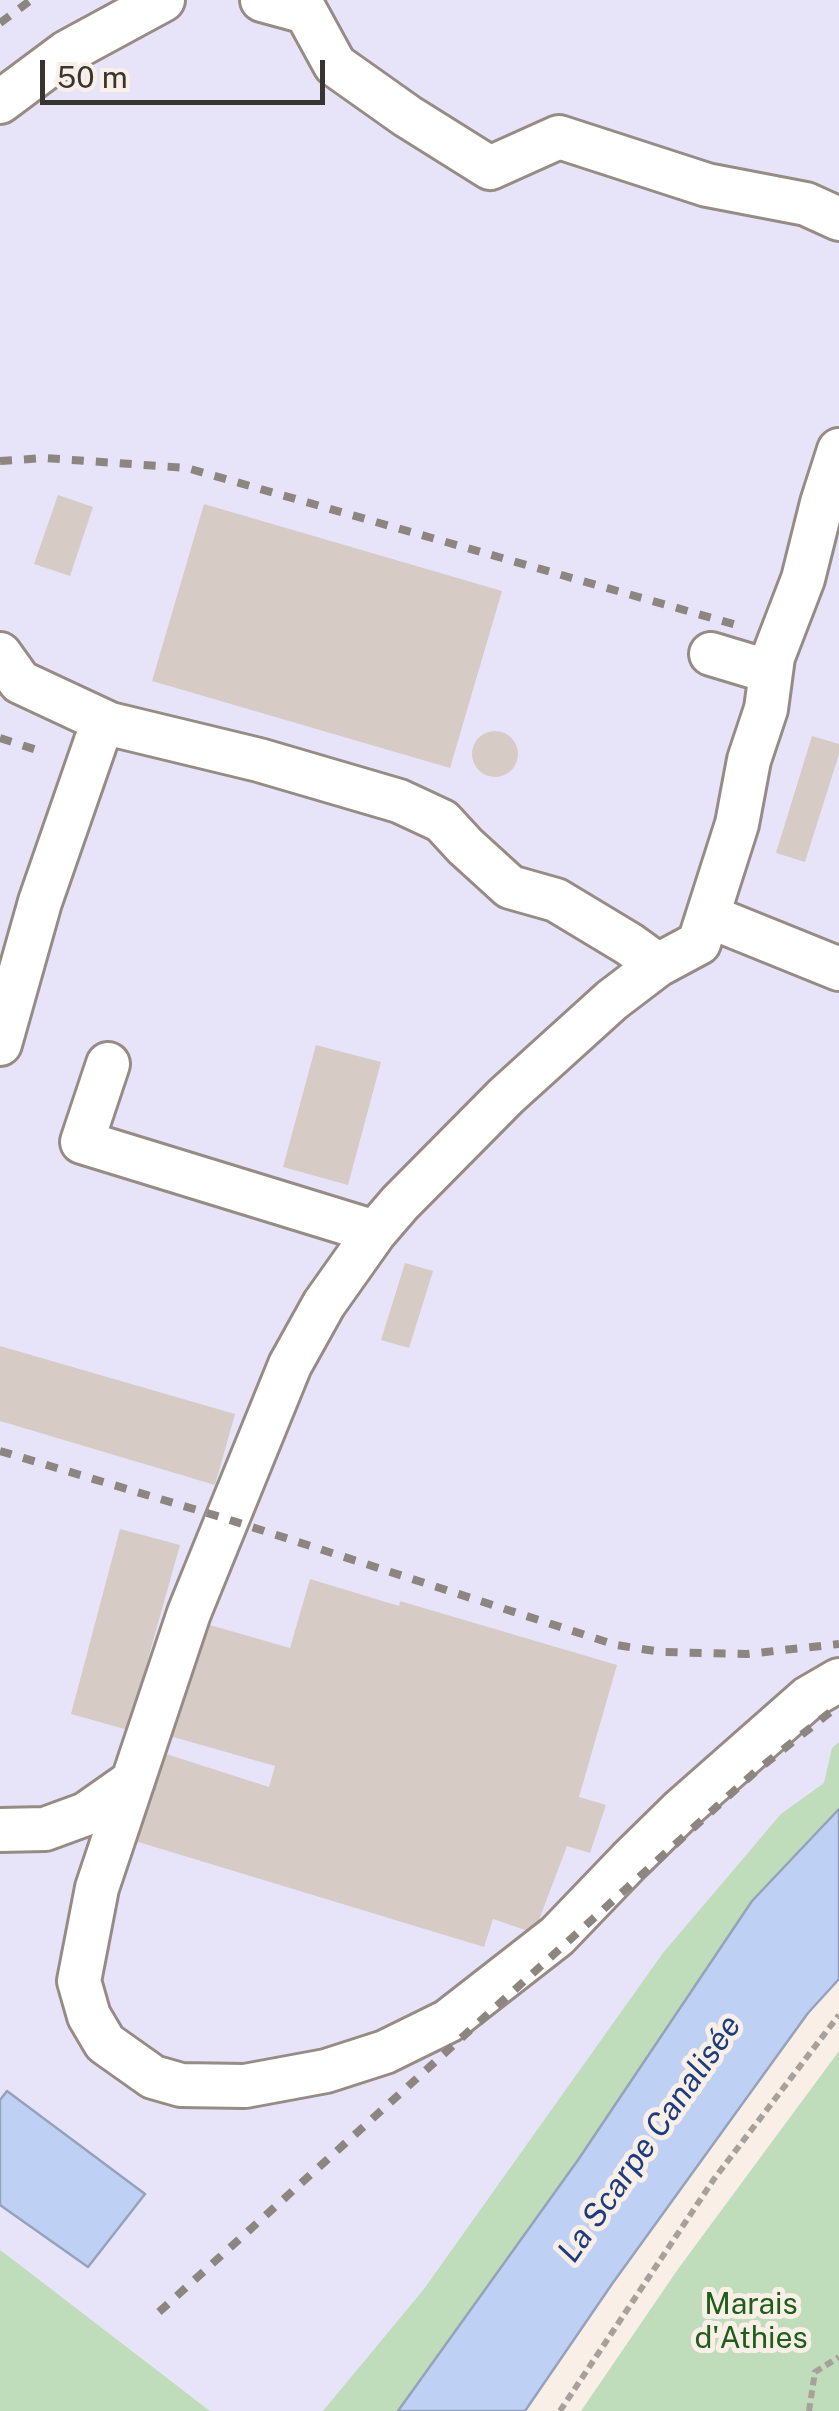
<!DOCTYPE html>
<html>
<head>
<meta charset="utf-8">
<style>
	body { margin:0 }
	#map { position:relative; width:839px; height:2411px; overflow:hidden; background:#faefe7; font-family:"Public Sans",sans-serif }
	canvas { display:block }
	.scale { position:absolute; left:40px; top:60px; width:285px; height:45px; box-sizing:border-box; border:5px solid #383431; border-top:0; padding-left:12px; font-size:30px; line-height:35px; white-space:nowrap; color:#383431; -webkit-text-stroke:8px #faefe7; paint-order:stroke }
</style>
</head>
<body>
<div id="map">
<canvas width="839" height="2411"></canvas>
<div class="scale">50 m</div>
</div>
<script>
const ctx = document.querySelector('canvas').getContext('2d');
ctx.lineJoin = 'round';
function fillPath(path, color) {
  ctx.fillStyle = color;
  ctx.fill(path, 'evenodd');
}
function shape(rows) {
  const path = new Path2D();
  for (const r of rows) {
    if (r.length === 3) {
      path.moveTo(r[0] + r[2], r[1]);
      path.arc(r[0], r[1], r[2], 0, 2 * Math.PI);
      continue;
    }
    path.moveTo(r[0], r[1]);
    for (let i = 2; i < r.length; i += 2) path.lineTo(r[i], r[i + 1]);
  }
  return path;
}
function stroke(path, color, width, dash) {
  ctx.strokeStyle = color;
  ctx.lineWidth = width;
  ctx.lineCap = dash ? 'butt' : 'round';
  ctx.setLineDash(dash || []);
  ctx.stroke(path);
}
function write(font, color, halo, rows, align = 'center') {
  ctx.font = font + ' "Public Sans",sans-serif';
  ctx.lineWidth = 10;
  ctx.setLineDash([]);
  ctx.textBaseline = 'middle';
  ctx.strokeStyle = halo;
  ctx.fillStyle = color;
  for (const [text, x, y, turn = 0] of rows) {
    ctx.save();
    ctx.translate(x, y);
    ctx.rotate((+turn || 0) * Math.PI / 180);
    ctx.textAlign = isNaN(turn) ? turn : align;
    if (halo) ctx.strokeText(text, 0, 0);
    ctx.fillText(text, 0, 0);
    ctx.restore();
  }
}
const industrial = shape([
	[0,0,839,0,839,1809,752,1901,578,2160,398,2411,210,2411,0,2250]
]);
const green = shape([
	[839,1742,839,1809,752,1901,578,2160,398,2411,323,2411,424,2289,663,1953,781,1814,824,1783,832,1748],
	[839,2051,839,2411,581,2411,678,2269],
	[0,2250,16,2262,210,2411,0,2411]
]);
const water = shape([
	[839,1809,839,1979,808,2013,612,2284,525,2411,398,2411,578,2160,752,1901,839,1809],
	[7,2091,145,2194,88,2267,0,2205,0,2100,7,2091]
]);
const building = shape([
	[58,495,93,507,70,576,34,564],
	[204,504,502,591,450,768,152,681],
	[495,754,23],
	[812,736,839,744,839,754,805,862,776,853],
	[316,1045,381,1062,348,1185,283,1167],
	[405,1263,433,1271,409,1348,381,1340],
	[0,1346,235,1414,215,1485,0,1421],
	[120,1529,180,1545,128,1730,71,1714],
	[310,1579,399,1606,400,1601,617,1665,579,1797,606,1805,590,1853,567,1846,534,1933,493,1919,484,1947,135,1841,160,1752,269,1787,275,1766,170,1736,203,1623,290,1648]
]);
const path = shape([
	[560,2411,714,2179,839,2015],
	[809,2411,815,2372,839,2357]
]);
const minor = shape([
	[262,0,306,12,335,65,407,116,490,168,559,137,707,185,806,204,839,219],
	[0,102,67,52,163,0],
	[839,450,822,503,803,579,773,657,766,709,749,760,737,824,699,943,658,965,612,1000,506,1096,400,1203,375,1232,324,1304,290,1365,189,1613,97,1888,79,1981,89,2016,105,2043,153,2077,181,2085,245,2086,326,2071,385,2052,448,2021,557,1936,629,1861,682,1809,808,1698,839,1680],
	[0,654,20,682,110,724,259,760,399,801,442,821,465,846,510,887,556,900,629,944,658,965],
	[711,654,771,672],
	[708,916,839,969],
	[0,1044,40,902,103,721],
	[108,1064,82,1142,375,1232],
	[0,1830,45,1829,86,1814,133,1781]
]);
const rail = shape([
	[0,23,31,0],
	[0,461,45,458,187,468,740,626],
	[0,738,43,752],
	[0,1451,227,1519,616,1645,662,1652,747,1654,839,1644],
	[159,2312,755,1772,839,1705]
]);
const parkNames = [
	["Marais",751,2305],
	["d'Athies",751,2339]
];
const waterNames = [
	["La Scarpe Canalisée",650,2139,-55]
];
fillPath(industrial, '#e7e4fa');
fillPath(green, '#bfdcbb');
fillPath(water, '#bed1f4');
stroke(water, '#96a2ba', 2.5);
fillPath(building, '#d6ccc5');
stroke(minor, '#968c85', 48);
stroke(path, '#a8a09a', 6, [8, 5]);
stroke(minor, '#fff', 42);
stroke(rail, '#8c8580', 8, [12, 12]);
write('30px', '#1e5e1a', '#faefe7', parkNames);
write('italic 32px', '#1d3c7f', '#faefe7', waterNames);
</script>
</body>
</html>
